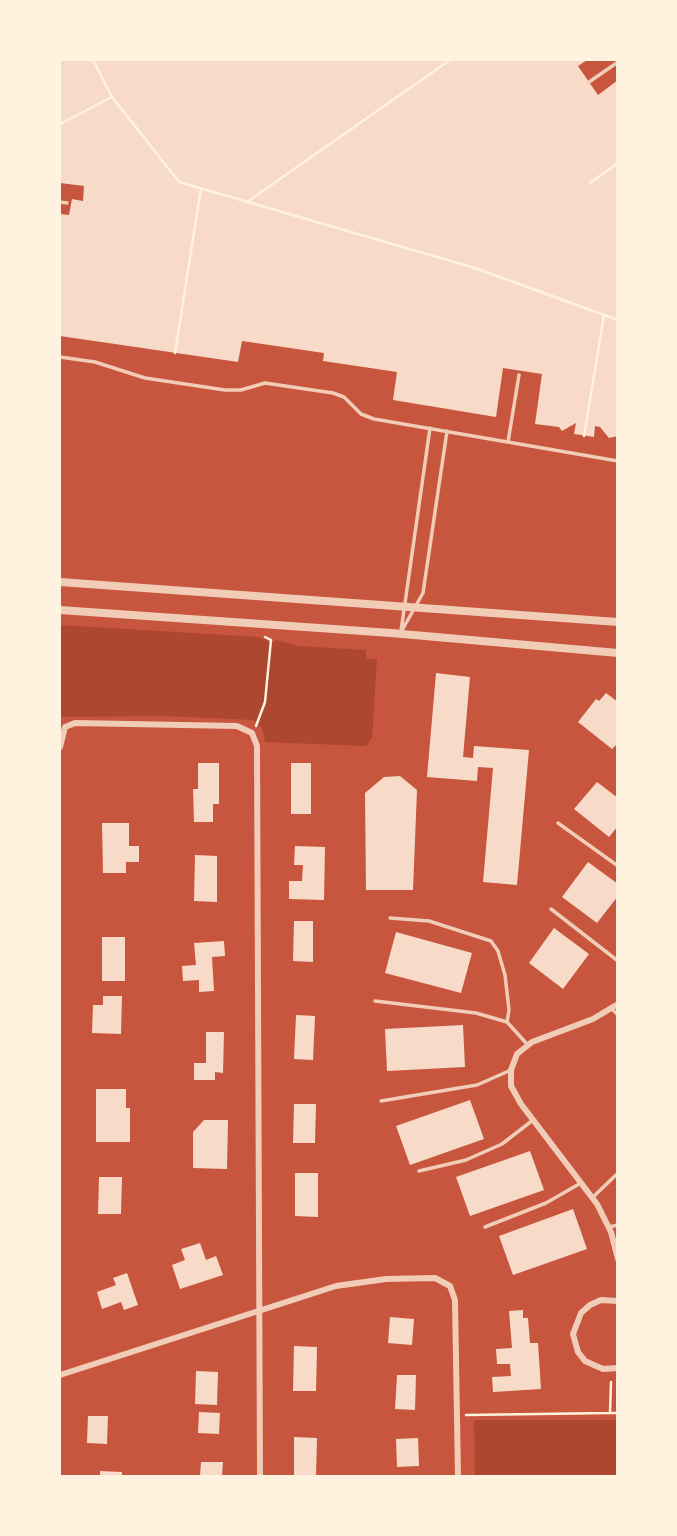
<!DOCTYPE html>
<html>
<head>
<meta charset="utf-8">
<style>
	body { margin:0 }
	#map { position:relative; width:677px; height:1536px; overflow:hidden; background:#c8553d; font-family:Quicksand,sans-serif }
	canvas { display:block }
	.frame { position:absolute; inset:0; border:61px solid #fff3e0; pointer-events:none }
</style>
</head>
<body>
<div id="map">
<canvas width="677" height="1536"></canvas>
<div class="frame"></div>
</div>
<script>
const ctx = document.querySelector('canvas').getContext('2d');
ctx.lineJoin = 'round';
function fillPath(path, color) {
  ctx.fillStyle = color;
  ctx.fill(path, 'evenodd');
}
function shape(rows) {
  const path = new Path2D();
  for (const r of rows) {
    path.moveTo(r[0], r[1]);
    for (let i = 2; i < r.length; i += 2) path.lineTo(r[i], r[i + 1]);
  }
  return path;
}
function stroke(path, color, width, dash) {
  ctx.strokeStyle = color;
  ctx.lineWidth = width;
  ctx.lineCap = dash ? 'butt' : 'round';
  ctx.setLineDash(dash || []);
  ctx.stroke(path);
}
const green = shape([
	[60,625,259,637,273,643,275,640,299,646,366,650,366,659,377,659,372,738,366,746,265,742,262,728,254,720,161,716,60,717],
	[474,1420,617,1420,617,1476,475,1476]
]);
const building = shape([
	[60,60,587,60,578,66,598,95,618,80,618,436,609,438,600,427,595,426,594,437,574,434,576,423,562,431,559,427,535,424,542,374,503,368,496,417,393,400,397,372,323,361,324,353,242,341,238,362,60,336,60,214,69,215,72,199,83,201,84,186,60,183],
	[436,673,470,677,463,757,473,758,474,746,529,750,517,885,483,882,493,768,478,767,477,781,427,777],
	[606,693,618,702,618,743,612,749,578,722,596,699,599,701],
	[198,763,219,763,219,804,213,804,213,822,194,822,193,789,198,789],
	[291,763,311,763,311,814,291,814],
	[400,776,417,790,413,890,366,890,365,793,384,777],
	[597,782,618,798,618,826,609,837,574,809],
	[102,823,129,823,129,846,139,846,139,862,126,862,126,873,103,873],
	[295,846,325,847,324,900,289,899,289,881,302,881,303,865,294,865],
	[195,855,217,856,217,902,194,901],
	[588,862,618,884,618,896,597,923,562,897],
	[294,921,313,921,313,962,293,961],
	[554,928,589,954,563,989,529,963],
	[396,932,472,953,461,993,385,973],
	[102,937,125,937,125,981,102,981],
	[224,941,225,956,212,957,214,991,199,992,199,980,183,981,182,966,196,965,194,943],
	[103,996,122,996,121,1034,92,1033,93,1005,103,1005],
	[296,1015,315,1016,313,1060,294,1059],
	[463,1025,465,1067,387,1071,385,1029],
	[206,1032,224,1032,223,1073,215,1072,215,1080,194,1080,194,1063,206,1063],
	[96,1089,126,1089,126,1108,130,1108,130,1142,96,1142],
	[470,1100,484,1139,410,1165,396,1126],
	[294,1104,316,1104,315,1143,293,1143],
	[204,1120,228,1120,227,1169,193,1168,193,1132],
	[530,1151,544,1190,470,1216,456,1177],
	[295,1173,318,1173,318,1217,295,1216],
	[99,1177,122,1177,121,1214,98,1214],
	[573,1209,587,1249,513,1275,499,1236],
	[200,1243,206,1260,216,1256,223,1275,180,1289,172,1265,185,1260,181,1249],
	[127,1273,138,1305,124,1310,121,1302,102,1309,97,1292,116,1285,113,1278],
	[523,1310,523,1318,528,1318,530,1343,538,1343,541,1389,493,1392,492,1377,511,1376,510,1364,497,1364,496,1349,512,1348,509,1311],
	[390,1317,414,1319,412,1345,388,1343],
	[294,1346,317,1347,316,1391,293,1391],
	[196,1371,218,1372,217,1405,195,1404],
	[397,1375,416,1375,415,1410,395,1409],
	[199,1412,220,1413,219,1434,198,1433],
	[88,1416,108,1416,107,1444,87,1443],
	[294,1437,317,1438,316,1476,294,1476],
	[418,1438,419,1466,397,1467,396,1439],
	[201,1462,223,1462,222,1476,200,1476],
	[100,1471,122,1472,122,1476,100,1476]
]);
const path = shape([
	[93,60,112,97,179,182,475,268,618,320],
	[60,124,112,97],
	[590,183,618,163],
	[247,202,450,60],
	[175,353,201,188],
	[584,436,604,315],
	[256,726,265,702,271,640,265,637],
	[610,1413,618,1413],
	[466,1415,610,1413,611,1382]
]);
const service = shape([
	[589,82,618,62],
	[60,202,67,203],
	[60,357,95,362,145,378,225,390,241,390,265,383,333,393,344,397,361,414,374,419,618,461],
	[508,442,519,375],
	[401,631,430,428],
	[401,632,423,593,447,431],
	[558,823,618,866],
	[551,909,618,961],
	[390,918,429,921,491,941,498,951,505,975,509,1010,507,1022],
	[375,1001,476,1013,507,1022,527,1044],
	[611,1008,618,1015],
	[381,1101,477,1085,511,1070],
	[419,1171,466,1160,502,1144,533,1120],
	[592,1198,618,1173],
	[485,1227,546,1203,581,1183],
	[609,1227,618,1225]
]);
const minor = shape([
	[60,747,65,727,75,723,237,726,252,733,257,746,260,1476],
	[618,1004,593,1019,532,1042,517,1054,511,1070,511,1086,521,1104,597,1204,611,1232,618,1259],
	[618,1301,601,1300,590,1305,581,1313,573,1334,578,1352,585,1361,603,1369,618,1368],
	[60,1375,336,1286,386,1279,435,1278,450,1286,455,1300,458,1476]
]);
const tertiary = shape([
	[60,582,618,622],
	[60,610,391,633,618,653]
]);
fillPath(green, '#ae4732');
fillPath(building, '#f7dbc8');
stroke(path, '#fff3e0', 2.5);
stroke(service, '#f1ccb7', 3.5);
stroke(minor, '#f1ccb7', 6);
stroke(tertiary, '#f1ccb7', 8);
</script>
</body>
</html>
